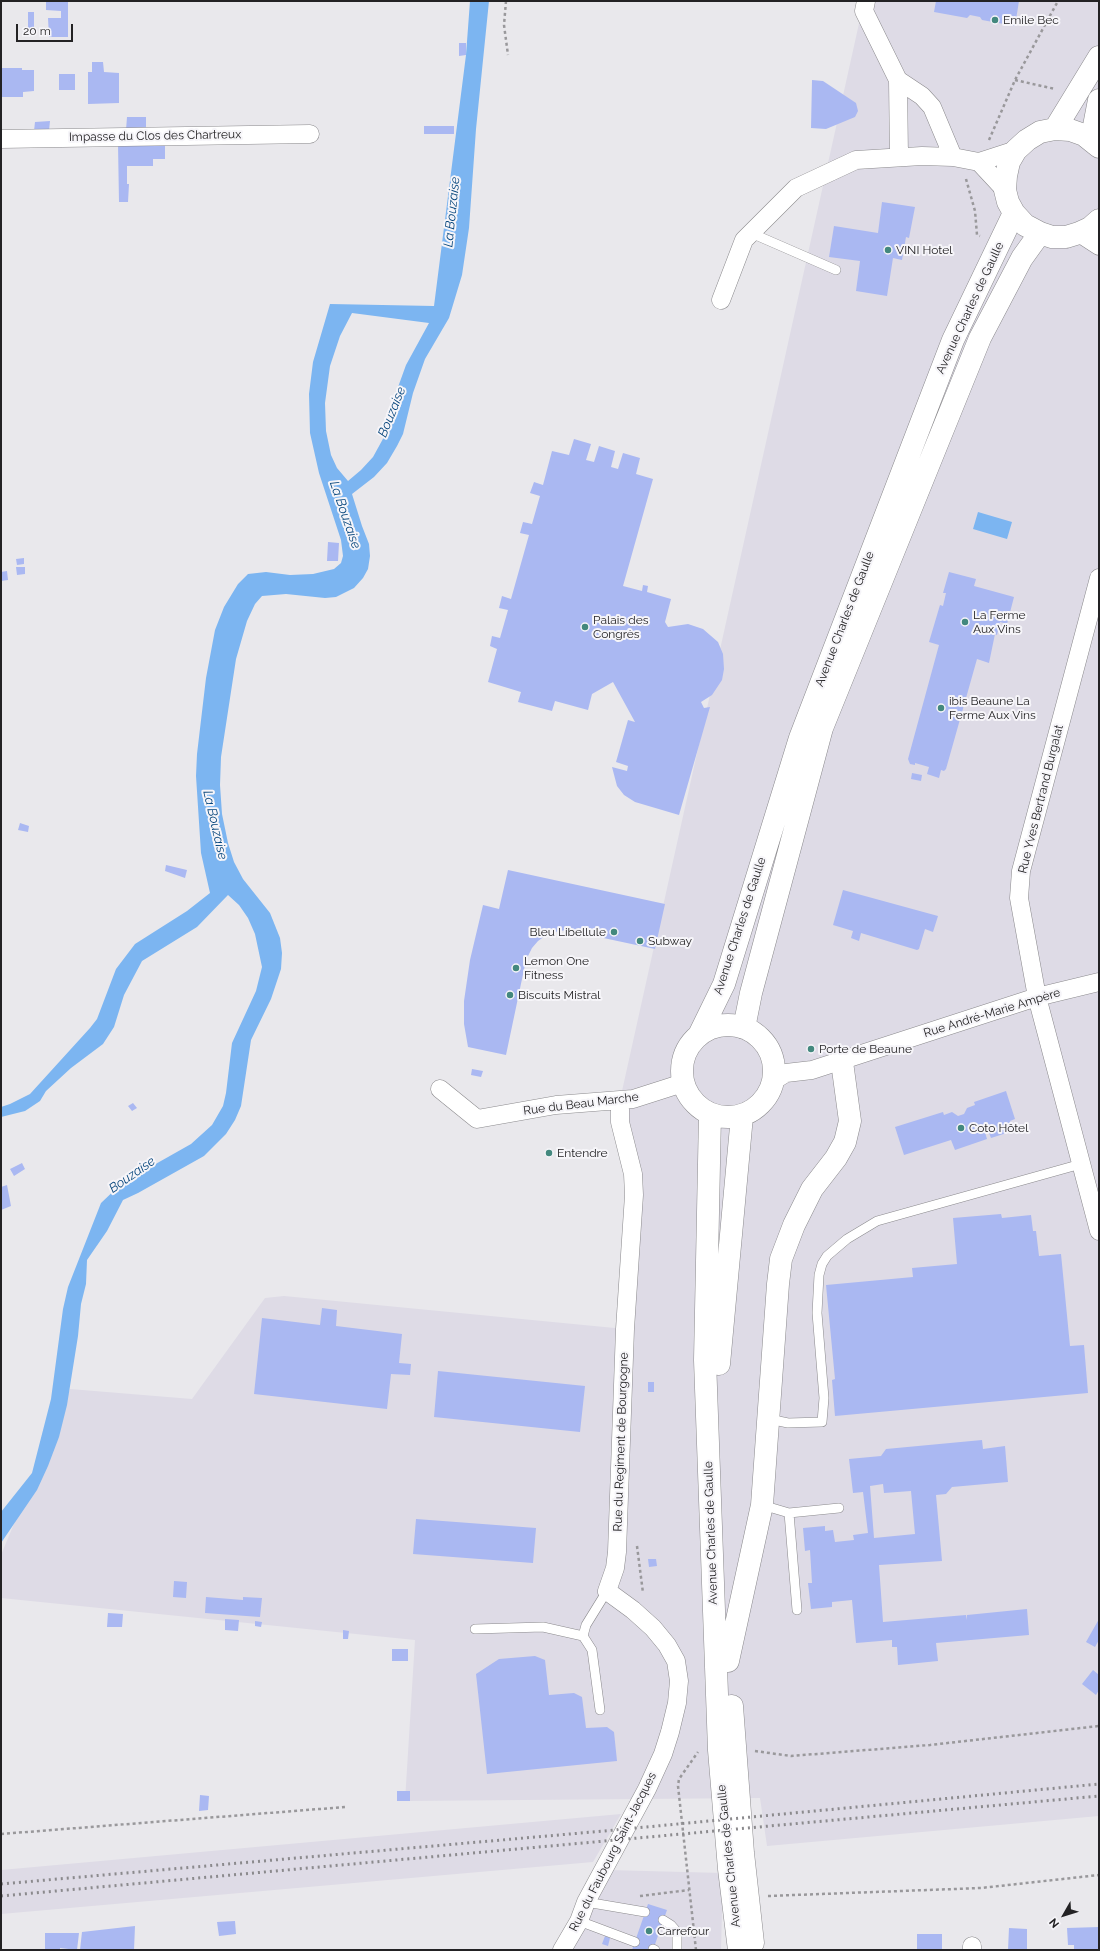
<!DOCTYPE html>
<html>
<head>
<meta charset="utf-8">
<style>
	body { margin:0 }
	#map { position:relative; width:1100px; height:1951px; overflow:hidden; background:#e9e8ec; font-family:Raleway,sans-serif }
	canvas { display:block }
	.frame { position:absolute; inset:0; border:2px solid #232224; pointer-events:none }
	.north { position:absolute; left:1044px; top:1895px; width:40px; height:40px; -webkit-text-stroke:3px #f6f5f9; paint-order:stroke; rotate:231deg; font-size:11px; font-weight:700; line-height:16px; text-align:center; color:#232224 }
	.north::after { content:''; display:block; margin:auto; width:14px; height:18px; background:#232224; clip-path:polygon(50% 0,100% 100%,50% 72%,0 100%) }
	.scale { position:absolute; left:16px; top:24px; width:57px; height:18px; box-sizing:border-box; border:2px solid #232224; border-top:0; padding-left:5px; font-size:12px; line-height:14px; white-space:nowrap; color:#232224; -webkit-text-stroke:3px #f6f5f9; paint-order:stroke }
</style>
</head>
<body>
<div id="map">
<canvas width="1100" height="1951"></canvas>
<div class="frame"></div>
<div class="north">N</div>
<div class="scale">20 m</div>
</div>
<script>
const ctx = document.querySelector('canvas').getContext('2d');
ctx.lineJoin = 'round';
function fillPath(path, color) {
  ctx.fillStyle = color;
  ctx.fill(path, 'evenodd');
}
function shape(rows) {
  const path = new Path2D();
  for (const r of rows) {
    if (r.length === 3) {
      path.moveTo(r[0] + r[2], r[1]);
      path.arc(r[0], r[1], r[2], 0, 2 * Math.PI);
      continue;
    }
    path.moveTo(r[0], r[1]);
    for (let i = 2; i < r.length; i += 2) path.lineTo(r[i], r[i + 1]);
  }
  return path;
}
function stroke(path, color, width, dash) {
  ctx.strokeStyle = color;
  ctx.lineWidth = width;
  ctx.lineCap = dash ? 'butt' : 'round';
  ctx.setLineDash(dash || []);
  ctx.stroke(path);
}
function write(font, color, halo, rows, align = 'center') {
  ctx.font = font + ' Raleway,sans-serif';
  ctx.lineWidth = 4;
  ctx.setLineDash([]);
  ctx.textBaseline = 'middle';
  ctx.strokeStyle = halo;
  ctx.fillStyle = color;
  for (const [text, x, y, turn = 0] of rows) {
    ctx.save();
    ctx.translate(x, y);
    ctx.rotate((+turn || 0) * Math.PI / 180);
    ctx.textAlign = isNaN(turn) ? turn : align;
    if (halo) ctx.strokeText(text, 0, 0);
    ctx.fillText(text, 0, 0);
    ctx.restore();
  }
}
const built = shape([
	[864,1,1099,1,1099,1816,767,1846,760,1798,405,1801,415,1640,1,1598,1,1555,70,1389,192,1399,265,1298,284,1296,625,1329,634,1195,620,1100],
	[621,1814,593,1862,1,1914,1,1870],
	[607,1870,723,1873,721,1950,567,1950]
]);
const water = shape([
	[470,1,489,1,476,129,469,228,462,275,449,318,425,359,413,393,403,434,397,446,387,463,374,477,352,494,362,526,369,544,370,556,368,569,363,578,354,588,336,597,325,598,286,594,262,596,255,604,247,621,236,659,221,757,220,785,222,814,228,843,234,862,243,879,270,913,280,938,282,953,281,969,271,999,251,1040,241,1106,235,1120,226,1134,204,1156,138,1193,123,1200,107,1231,87,1260,86,1284,81,1304,78,1336,67,1405,59,1437,48,1466,37,1490,1,1543,1,1512,32,1473,51,1399,63,1309,68,1287,101,1203,122,1183,191,1144,212,1125,223,1106,226,1093,232,1043,256,991,262,967,255,934,248,918,239,905,228,895,197,927,142,961,124,995,114,1027,103,1044,71,1068,46,1091,40,1101,25,1111,1,1117,1,1107,10,1104,30,1094,90,1028,97,1019,116,969,135,944,187,911,210,893,201,853,196,776,197,754,206,678,215,630,224,607,238,584,248,574,266,572,290,575,313,574,334,569,341,563,343,556,341,540,319,473,310,433,309,394,313,362,330,304,434,306,466,55],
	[352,313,429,323,406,365,393,401,384,437,373,457,361,470,348,481,337,468,331,455,326,431,325,403,330,366,340,336],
	[978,512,1012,522,1007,539,973,529]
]);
const building = shape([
	[46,1,68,1,68,37,49,37,48,18,61,18,61,11,46,10],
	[936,1,1019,1,1015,26,982,20,980,17,970,15,967,18,934,12],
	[28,12,34,12,34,30,28,30],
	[459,43,466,43,466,55,459,56],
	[92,62,103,62,104,72,119,73,119,103,88,104,88,72,92,72],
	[1,68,22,68,22,70,34,70,34,91,23,92,23,97,1,97],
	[59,74,75,74,75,90,59,90],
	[812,80,823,81,856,103,858,111,855,117,826,129,811,128],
	[127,117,146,117,146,130,126,130],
	[50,121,49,131,34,131,35,122],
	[424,126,454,126,454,134,424,134],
	[165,143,165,159,153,159,153,166,127,166,127,184,129,184,128,202,119,202,118,144],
	[882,202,915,207,909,238,906,237,902,260,893,258,887,296,856,291,860,261,829,257,834,226,878,233],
	[574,439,591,444,586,460,594,462,599,446,615,451,611,467,618,469,623,453,640,458,636,474,653,479,623,586,642,591,643,585,648,586,647,592,671,599,665,622,668,627,688,624,703,629,718,642,723,654,724,669,722,680,712,695,701,702,704,708,710,707,679,815,635,802,624,795,617,786,612,767,627,771,628,766,616,762,628,720,635,722,613,682,592,694,588,710,555,701,552,711,518,702,521,692,488,682,497,649,490,646,492,636,500,638,508,610,499,608,502,596,511,599,529,535,520,533,523,522,532,524,540,496,530,493,534,482,543,485,552,451,569,455],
	[328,542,339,543,338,561,327,561],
	[24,558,24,564,17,565,16,559],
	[16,567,25,567,25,574,17,575],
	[7,571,8,580,1,581,1,572],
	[949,572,976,579,974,586,1014,597,1007,624,1000,622,997,635,995,634,989,663,977,659,946,769,944,771,941,770,939,778,927,774,929,767,915,763,915,765,910,764,908,759,939,645,929,642,940,605,943,606,946,593,943,593],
	[912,773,922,775,921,781,911,779],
	[20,823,29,826,28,832,18,830],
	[166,865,187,870,185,878,165,871],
	[508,870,665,904,655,949,566,930,549,933,538,941,532,948,526,960,506,1055,468,1047,464,1024,464,1001,470,960,483,905,499,909],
	[843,890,938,916,933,932,925,929,919,949,917,950,861,933,859,941,851,938,853,931,833,925],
	[472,1069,483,1071,481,1077,471,1075],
	[1006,1091,1015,1119,1010,1121,1013,1131,991,1138,987,1128,984,1129,987,1139,955,1150,951,1140,904,1155,895,1127,943,1112,944,1115,952,1112,958,1116,964,1114,967,1108,975,1105,974,1102],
	[133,1103,137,1108,132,1111,128,1106],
	[22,1163,25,1169,14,1176,10,1169],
	[7,1185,11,1206,1,1210,1,1187],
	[1001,1214,1002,1218,1031,1215,1033,1231,1036,1231,1039,1256,1061,1254,1070,1346,1084,1345,1088,1393,835,1416,832,1380,835,1379,826,1285,913,1277,912,1268,957,1264,953,1218],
	[322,1308,337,1310,336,1326,402,1334,399,1363,411,1364,410,1375,391,1374,387,1409,254,1394,262,1318,320,1325],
	[438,1371,585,1386,580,1432,434,1417],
	[648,1382,654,1382,654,1392,648,1392],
	[982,1440,983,1449,1005,1446,1008,1482,952,1487,946,1494,936,1495,942,1561,879,1565,883,1622,966,1615,966,1620,967,1615,1027,1609,1029,1635,936,1643,938,1661,898,1665,897,1647,892,1647,892,1640,856,1643,852,1600,832,1602,832,1607,811,1609,808,1583,812,1583,810,1550,805,1551,803,1528,825,1526,825,1531,833,1530,835,1542,854,1540,853,1535,868,1533,863,1492,853,1493,849,1459,881,1456,886,1449],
	[883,1484,884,1493,911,1491,915,1534,874,1538,870,1486],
	[416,1519,536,1528,533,1563,413,1554],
	[648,1559,656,1559,657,1566,649,1567],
	[174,1581,187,1582,186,1598,173,1597],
	[206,1597,243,1600,243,1597,262,1598,260,1617,205,1613],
	[108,1613,123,1614,122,1627,107,1627],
	[225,1619,239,1620,238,1631,225,1630],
	[1099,1619,1099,1640,1095,1647,1086,1642],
	[255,1621,262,1622,261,1627,255,1626],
	[343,1630,349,1631,348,1639,343,1639],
	[392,1649,408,1649,408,1661,392,1661],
	[535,1656,545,1660,549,1695,574,1693,582,1697,586,1728,607,1727,614,1732,617,1761,487,1774,476,1674,499,1659],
	[1093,1670,1099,1675,1099,1690,1096,1695,1082,1684],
	[397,1791,410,1791,410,1801,397,1801],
	[200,1795,209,1796,208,1810,199,1811],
	[648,1904,667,1910,653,1950,632,1950],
	[235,1921,236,1934,219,1936,217,1922],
	[135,1926,134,1950,80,1950,82,1932],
	[1099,1927,1099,1950,1074,1950,1074,1945,1068,1945,1067,1928],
	[1009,1928,1027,1929,1027,1950,1008,1950],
	[45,1933,79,1933,77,1950,60,1948,60,1950,45,1950],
	[917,1934,942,1934,942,1950,917,1950],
	[605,1936,610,1938,608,1946,602,1944]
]);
const path = shape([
	[506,1,504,25,508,55],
	[1015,80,1055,89],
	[989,140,1015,80,1058,1],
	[966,179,975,211,977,235,980,236],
	[637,1546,643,1593],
	[755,1751,791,1756,930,1745,1099,1726],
	[1,1834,345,1807],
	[640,1896,689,1890],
	[768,1896,981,1888,1099,1875],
	[696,1950,678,1786,679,1779,698,1752]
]);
const lane = shape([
	[751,233,836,270],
	[769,1419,788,1423,822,1422,824,1398,817,1313,819,1275,822,1264,827,1256,847,1239,877,1221,1081,1164],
	[762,1505,789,1513,797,1610],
	[789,1513,839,1508],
	[475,1629,543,1627,583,1636],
	[600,1710,592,1650,583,1636,586,1625,607,1591],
	[586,1902,645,1912],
	[663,1920,671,1925,677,1932,677,1950],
	[579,1921,635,1942],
	[653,1949,655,1950]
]);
const street = shape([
	[866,1,864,11,898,80],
	[1,139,310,134],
	[899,157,898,80,922,96,932,107,953,157],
	[1005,190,979,162,1016,150],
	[1079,233,1099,246],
	[721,300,744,240,796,188,856,160,922,156,953,157,979,162],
	[1099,578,1021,871,1019,898,1037,997,1099,1231],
	[773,1081,786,1073,812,1070,1037,997,1099,982],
	[440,1089,477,1119,556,1105,633,1099,683,1083],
	[972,1946,972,1950],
	[562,1950,579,1921,586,1902,647,1789,663,1754,670,1732,677,1703,679,1681,676,1661,667,1645,653,1628,633,1610,607,1591,615,1568,617,1552,625,1329,634,1195,633,1174,620,1122,620,1100]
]);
const primary = shape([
	[1055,129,1099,57],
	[1097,144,1094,126,1099,100],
	[1099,147,1084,135,1070,130,1055,129,1040,132,1027,140,1016,150,1009,162,1006,176,1005,190,1008,202,1014,213,1025,225,1040,233,1052,237,1066,237,1079,233,1090,228,1099,220],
	[728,1071,46],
	[744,1028,751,993,822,728,980,338,1022,258,1040,233],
	[699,1035,724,984,800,738,953,340,1014,213],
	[710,1114,705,1360,719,1750,729,1869,739,1950],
	[719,1364,742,1116],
	[728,1661,762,1505,778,1284,781,1259,794,1225,812,1189,836,1158,845,1142,850,1121,842,1062],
	[732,1706,743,1853,753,1943]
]);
const rail = shape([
	[1,1884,604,1831,1099,1784],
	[1,1896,1099,1796]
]);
const markers = [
	[995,20,4,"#43887e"],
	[888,250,4,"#43887e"],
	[965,622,4,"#43887e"],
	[585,627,4,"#43887e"],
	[941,708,4,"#43887e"],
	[614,932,4,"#43887e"],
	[640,941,4,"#43887e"],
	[516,968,4,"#43887e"],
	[510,995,4,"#43887e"],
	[811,1049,4,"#43887e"],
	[961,1128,4,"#43887e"],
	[549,1153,4,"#43887e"],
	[649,1931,4,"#43887e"]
];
const poiNames = [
	["Emile Bec",1003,20],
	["VINI Hotel",896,250],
	["La Ferme",973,615],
	["Aux Vins",973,629],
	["Palais des",593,620],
	["Congrès",593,634],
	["ibis Beaune La",949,701],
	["Ferme Aux Vins",949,715],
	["Bleu Libellule",606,932,"right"],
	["Subway",648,941],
	["Lemon One",524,961],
	["Fitness",524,975],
	["Biscuits Mistral",518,995],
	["Porte de Beaune",819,1049],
	["Coto Hôtel",969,1128],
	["Entendre",557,1153],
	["Carrefour",657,1931]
];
const streetNames = [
	["Impasse du Clos des Chartreux",155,136,-1],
	["Avenue Charles de Gaulle",970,308,-65],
	["Avenue Charles de Gaulle",845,619,-69],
	["Rue Yves Bertrand Burgalat",1041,799,-76],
	["Avenue Charles de Gaulle",740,926,-72],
	["Rue André-Marie Ampère",992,1013,-17],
	["Rue du Beau Marche",581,1104,-7],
	["Rue du Regiment de Bourgogne",621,1442,-88],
	["Avenue Charles de Gaulle",711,1533,-92],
	["Rue du Faubourg Saint-Jacques",613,1852,-63],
	["Avenue Charles de Gaulle",729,1856,-96]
];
const waterNames = [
	["La Bouzaise",452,212,-84],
	["Bouzaise",392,412,-68],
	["La Bouzaise",345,515,71],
	["La Bouzaise",215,825,77],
	["Bouzaise",132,1175,-35]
];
fillPath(built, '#dedbe6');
fillPath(water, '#7cb5f1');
fillPath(building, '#aab8f2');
stroke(lane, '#8b8a8d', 10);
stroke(street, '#8b8a8d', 19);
stroke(primary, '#8b8a8d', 23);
stroke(path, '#99989b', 2.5, [3, 3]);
stroke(lane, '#fff', 9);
stroke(street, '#fff', 18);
stroke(primary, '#fff', 22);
stroke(rail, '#8b8a8d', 3, [2, 4]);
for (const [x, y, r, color] of markers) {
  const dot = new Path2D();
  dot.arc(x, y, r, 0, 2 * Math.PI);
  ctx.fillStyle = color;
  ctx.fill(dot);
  stroke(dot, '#f6f5f9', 1.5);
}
write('12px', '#232224', '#f6f5f9', poiNames, 'left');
write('12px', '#232224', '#f6f5f9', streetNames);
write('italic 13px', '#04447b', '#f6f5f9', waterNames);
</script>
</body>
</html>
